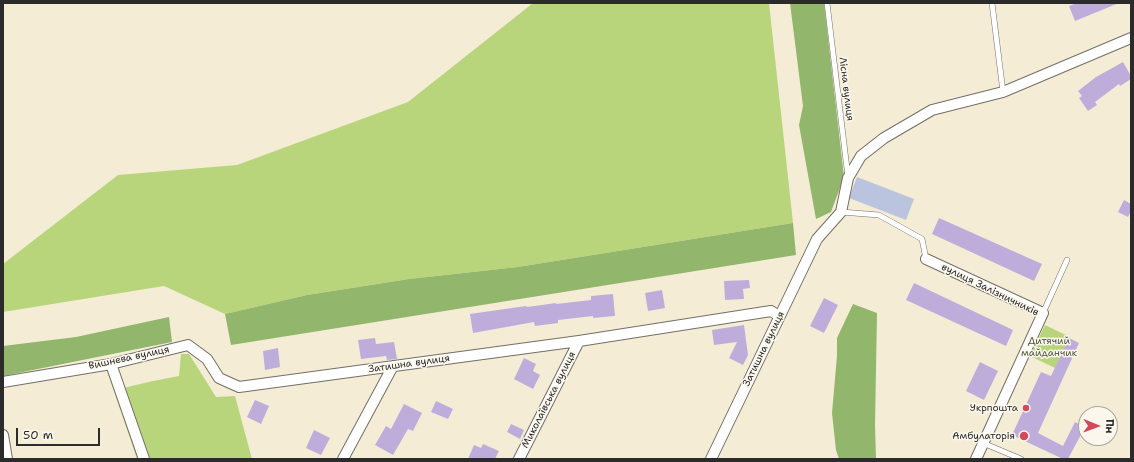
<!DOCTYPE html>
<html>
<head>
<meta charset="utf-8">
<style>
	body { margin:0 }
	#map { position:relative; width:1134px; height:462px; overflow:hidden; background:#f5ecd6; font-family:"Shantell Sans",sans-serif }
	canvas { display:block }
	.frame { position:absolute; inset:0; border:4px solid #2b2b2b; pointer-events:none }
	.north { position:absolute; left:1078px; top:406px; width:40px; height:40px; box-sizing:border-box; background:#fbf7ec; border:1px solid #a8a59f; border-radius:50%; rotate:91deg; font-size:11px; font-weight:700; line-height:16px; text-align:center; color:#2b2b2b }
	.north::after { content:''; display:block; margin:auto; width:14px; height:18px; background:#d1495b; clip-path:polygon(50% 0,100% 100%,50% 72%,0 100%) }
	.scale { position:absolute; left:16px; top:428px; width:84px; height:18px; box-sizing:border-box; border:2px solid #2b2b2b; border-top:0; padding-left:5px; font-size:12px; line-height:14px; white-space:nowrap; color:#2b2b2b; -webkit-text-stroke:3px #fbf7ec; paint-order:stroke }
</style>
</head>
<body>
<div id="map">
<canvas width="1134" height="462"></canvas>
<div class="frame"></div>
<div class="north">Пн</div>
<div class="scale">50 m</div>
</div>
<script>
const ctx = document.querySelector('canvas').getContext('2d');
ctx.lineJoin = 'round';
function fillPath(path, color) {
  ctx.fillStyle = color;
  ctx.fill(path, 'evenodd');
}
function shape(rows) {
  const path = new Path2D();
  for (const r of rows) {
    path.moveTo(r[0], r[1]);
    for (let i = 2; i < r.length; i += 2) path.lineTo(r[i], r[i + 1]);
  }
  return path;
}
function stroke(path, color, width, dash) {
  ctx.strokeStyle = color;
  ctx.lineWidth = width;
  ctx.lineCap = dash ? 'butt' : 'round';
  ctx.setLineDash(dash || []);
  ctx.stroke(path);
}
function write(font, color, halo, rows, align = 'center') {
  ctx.font = font + ' "Shantell Sans",sans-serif';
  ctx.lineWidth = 3;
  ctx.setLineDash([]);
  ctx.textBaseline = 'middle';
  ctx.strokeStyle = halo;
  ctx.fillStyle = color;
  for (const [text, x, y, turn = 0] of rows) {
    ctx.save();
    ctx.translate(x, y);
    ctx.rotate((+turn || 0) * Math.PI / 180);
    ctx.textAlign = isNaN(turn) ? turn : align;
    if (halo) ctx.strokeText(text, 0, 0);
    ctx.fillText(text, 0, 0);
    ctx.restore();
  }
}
const industrial = shape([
	[857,177,914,199,906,220,849,198]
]);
const green = shape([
	[533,3,769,3,793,223,518,267,409,279,307,295,225,314,164,286,3,312,3,264,118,175,237,165,408,102],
	[1045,325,1070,337,1055,368,1030,356],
	[181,354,189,354,216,397,235,396,252,459,137,459,107,371,119,369,123,388,153,381,179,376]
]);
const forest = shape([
	[790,3,824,3,844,177,831,212,816,219,799,125,803,106],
	[793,223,796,255,231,345,225,314,307,295,409,279,518,267],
	[853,304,877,313,875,425,876,459,839,459,836,450,832,413,837,356,837,338],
	[169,317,172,342,3,376,3,346,76,337]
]);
const building = shape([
	[1077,3,1119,3,1075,21,1069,6],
	[1123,62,1131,76,1131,79,1120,86,1119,84,1095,102,1097,105,1088,111,1079,98,1082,96,1078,91,1096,77],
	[1124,200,1131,204,1131,211,1128,217,1118,212],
	[939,218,1042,264,1034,281,932,234],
	[749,280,750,288,743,289,744,299,725,300,724,281],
	[914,283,1013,330,1006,346,906,300],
	[662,290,665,308,648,311,645,293],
	[613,294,615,316,593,318,593,316,558,320,558,323,535,326,534,322,473,333,470,314,526,306,527,307,556,303,556,304,591,300,591,296],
	[824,298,838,305,824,333,810,326],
	[744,325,748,355,743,365,729,358,737,342,714,345,712,330],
	[375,338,376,344,394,342,397,359,387,360,386,356,361,359,358,340],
	[1069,338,1079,343,1038,433,1063,446,1075,422,1085,427,1068,459,1063,459,1012,435,1041,372,1051,376],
	[278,348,280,367,265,370,263,351],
	[524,358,536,364,533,371,540,375,533,389,514,379],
	[980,362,998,371,984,400,966,391],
	[255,400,269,406,261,424,247,417],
	[436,401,453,409,448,419,431,412],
	[404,404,422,413,413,431,408,429,393,455,375,445,386,426,391,429],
	[511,424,524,430,520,439,507,432],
	[314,430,330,438,321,455,306,448],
	[483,444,499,451,495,459,468,459,474,445,481,448]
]);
const service = shape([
	[827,3,848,177],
	[992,3,1003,92],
	[841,212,879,215,922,239,926,259],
	[1043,313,1067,260],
	[983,443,1021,459]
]);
const minor = shape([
	[926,259,1043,313,976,459],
	[111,364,144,459],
	[3,382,111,364,188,345,207,359,219,378,239,387,579,341,771,311,779,316],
	[3,435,7,459],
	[343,459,393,366],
	[519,459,579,341],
	[711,459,817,239,841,212,848,178,861,156,884,138,932,110,1003,92,1131,38]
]);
const markers = [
	[1026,408,4,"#d1495b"],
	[1024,436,5,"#d1495b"]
];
const streetNames = [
	["Лісна вулиця",846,89,83],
	["вулиця Залізничників",990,290,26],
	["Затишна вулиця",764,349,-64],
	["Вишнева вулиця",129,358,-12],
	["Затишна вулиця",409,364,-8],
	["Миколаївська вулиця",549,400,-63]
];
const parkNames = [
	["Дитячий",1049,341],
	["майданчик",1049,353]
];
const poiNames = [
	["Укрпошта",1018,408],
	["Амбулаторія",1015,436]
];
fillPath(industrial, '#bac4de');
fillPath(green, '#b8d57b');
fillPath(forest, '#92b66b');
fillPath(building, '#beaddb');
stroke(service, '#726f67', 6);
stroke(minor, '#726f67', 12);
stroke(service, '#fff', 5);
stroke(minor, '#fff', 10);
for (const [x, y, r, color] of markers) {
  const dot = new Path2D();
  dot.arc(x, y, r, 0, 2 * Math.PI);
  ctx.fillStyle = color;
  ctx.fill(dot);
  stroke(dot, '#fbf7ec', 1.5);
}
write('10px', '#2b2b2b', '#fbf7ec', streetNames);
write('10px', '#4e563f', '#fbf7ec', parkNames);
write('10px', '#2b2b2b', '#fbf7ec', poiNames, 'right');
</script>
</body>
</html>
